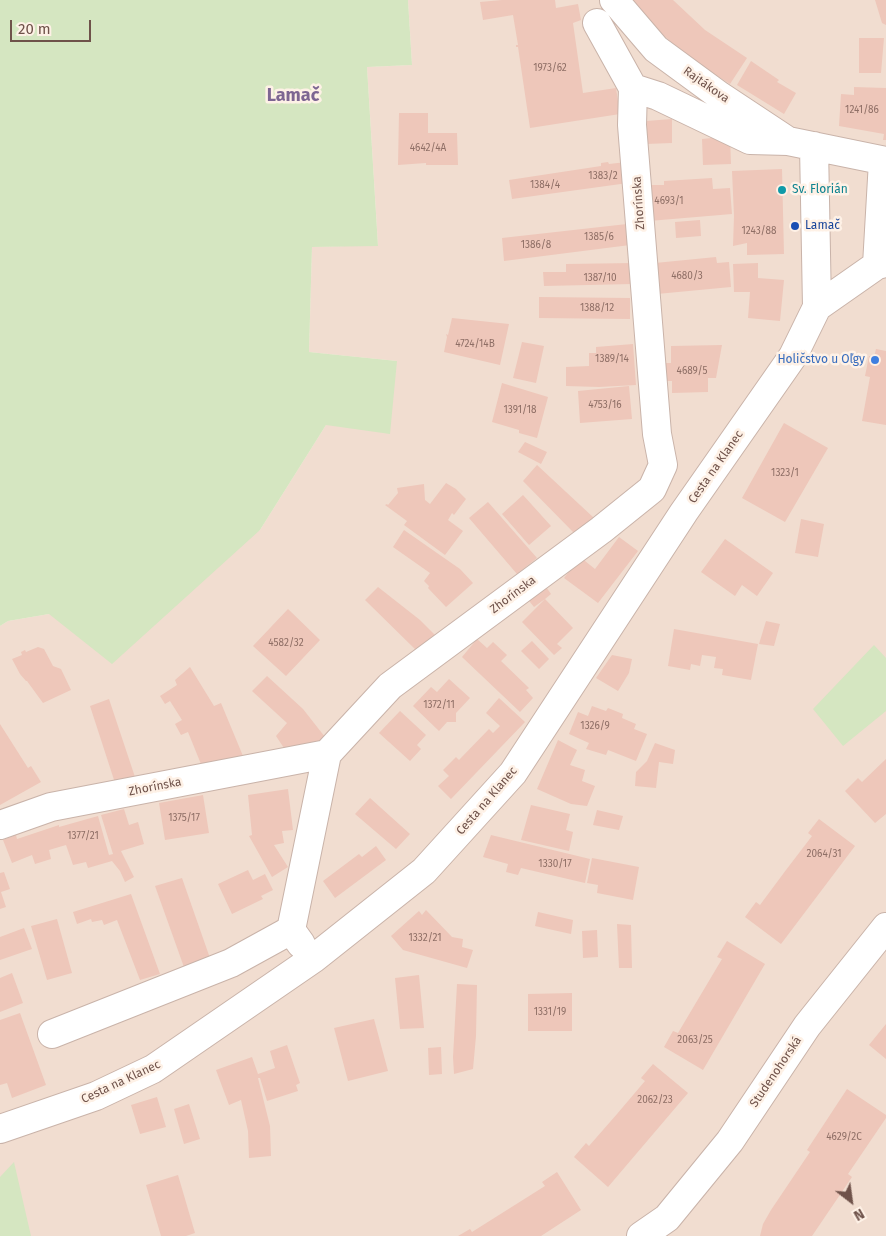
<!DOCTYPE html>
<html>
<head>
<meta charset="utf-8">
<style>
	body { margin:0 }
	#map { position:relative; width:886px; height:1236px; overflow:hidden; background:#faede1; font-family:"Fira Sans",sans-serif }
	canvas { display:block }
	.north { position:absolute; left:826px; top:1176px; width:50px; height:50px; -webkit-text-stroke:4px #fef1e6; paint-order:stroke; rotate:150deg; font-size:14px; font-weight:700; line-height:20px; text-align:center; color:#6f524a }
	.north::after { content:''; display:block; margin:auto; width:18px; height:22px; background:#6f524a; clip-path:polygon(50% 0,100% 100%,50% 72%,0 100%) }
	.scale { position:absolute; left:10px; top:20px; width:81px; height:22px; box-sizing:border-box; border:2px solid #6f524a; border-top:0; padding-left:6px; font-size:15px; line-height:18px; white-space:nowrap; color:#6f524a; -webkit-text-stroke:4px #fef1e6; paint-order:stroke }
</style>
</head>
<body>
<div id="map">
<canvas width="886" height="1236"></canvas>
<div class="north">N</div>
<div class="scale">20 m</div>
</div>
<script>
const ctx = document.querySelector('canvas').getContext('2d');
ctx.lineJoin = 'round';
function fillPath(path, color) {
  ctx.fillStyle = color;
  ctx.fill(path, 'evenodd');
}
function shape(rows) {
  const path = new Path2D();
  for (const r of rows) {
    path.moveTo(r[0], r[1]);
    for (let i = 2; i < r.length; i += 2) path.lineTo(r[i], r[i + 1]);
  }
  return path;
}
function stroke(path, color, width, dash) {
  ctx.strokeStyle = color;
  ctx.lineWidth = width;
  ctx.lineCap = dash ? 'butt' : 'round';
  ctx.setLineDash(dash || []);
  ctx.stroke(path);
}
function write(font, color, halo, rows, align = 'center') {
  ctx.font = font + ' "Fira Sans",sans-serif';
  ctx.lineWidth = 5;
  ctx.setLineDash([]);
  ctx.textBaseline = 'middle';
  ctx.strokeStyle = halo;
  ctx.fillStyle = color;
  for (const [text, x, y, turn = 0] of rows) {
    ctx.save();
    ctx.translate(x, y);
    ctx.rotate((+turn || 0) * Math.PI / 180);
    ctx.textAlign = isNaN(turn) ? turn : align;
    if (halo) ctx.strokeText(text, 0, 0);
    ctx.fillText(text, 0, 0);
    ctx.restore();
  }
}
const residential = shape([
	[408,0,886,0,886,1236,0,1236,0,626,8,621,49,614,260,530,326,425,397,361,309,352,312,247,378,245,367,67,412,65]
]);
const green = shape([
	[0,0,408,0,412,65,367,67,378,246,312,247,309,352,397,361,390,434,326,425,260,530,112,664,49,614,8,621,0,626],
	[874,645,886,658,886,711,843,746,813,709],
	[14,1162,31,1236,0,1236,0,1177]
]);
const building = shape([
	[502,0,555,0,556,8,578,4,581,20,573,23,583,93,616,88,620,114,530,128,518,47,516,47,516,45,518,45,513,15,483,20,480,2],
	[634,0,673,0,705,30,747,58,730,84,686,56,630,4],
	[875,0,886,0,886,25,882,23],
	[859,38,884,38,881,73,859,73],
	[751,61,779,80,777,82,796,93,784,114,737,85],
	[854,87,886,88,886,140,883,140,884,134,839,126,841,94,854,95],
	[399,113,428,113,428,133,457,133,458,165,426,165,426,163,398,165],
	[672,119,672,143,646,144,646,121],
	[730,136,731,164,703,165,702,139],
	[608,162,609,164,626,162,628,183,512,199,509,180,601,166,601,163],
	[782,169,784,254,747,255,747,243,733,246,734,216,732,171],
	[712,178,713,189,730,188,732,214,649,221,648,185,664,185,664,181],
	[700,220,701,236,676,238,675,222],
	[627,224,630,245,504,261,502,238],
	[716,257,717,263,729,262,731,287,657,294,655,263],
	[633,263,633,284,544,286,543,272,566,272,566,264],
	[758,263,758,278,784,280,780,321,748,318,750,292,734,292,733,264],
	[539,297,630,298,630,319,539,318],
	[452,318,509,324,500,365,444,352,447,337,446,334,448,335],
	[522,342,544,346,536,383,513,378],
	[633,344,636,385,599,387,566,386,566,367,589,366,589,353,596,353,596,347],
	[722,345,716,378,708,378,708,392,672,393,672,381,666,381,666,363,671,363,671,346],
	[876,349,886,351,886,425,862,421,870,377,865,376,869,356,874,357],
	[502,383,548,397,537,438,519,433,519,430,492,422],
	[629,386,632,419,580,423,578,391],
	[784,423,828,448,785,522,742,498],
	[525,442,547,452,541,464,518,452],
	[537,465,594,518,575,534,523,481],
	[446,483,456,489,466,499,454,515,452,513,448,520,463,531,445,555,404,525,407,521,385,505,387,504,388,505,398,493,397,488,424,484,425,500,430,504],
	[523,495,551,526,529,545,502,514],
	[488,502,537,558,517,574,469,518],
	[801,519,824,524,818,557,795,553],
	[404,530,460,569,473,583,446,607,428,588,429,586,424,581,430,573,393,547],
	[619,537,638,551,598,603,564,578,580,557,595,569],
	[725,539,773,573,757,596,742,585,735,596,701,572],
	[544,584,551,594,545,599,573,628,557,644,562,648,554,655,522,622,545,599,534,607,526,597],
	[378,587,420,620,437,637,418,652,365,600],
	[288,609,320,640,286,676,253,646],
	[766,621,780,624,774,646,759,644],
	[674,629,758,644,751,680,722,675,723,669,714,668,716,657,702,655,700,666,691,664,690,670,668,666],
	[477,639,487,648,493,642,507,655,501,661,529,688,526,690,533,698,520,712,462,657],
	[532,641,549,659,539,669,521,651],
	[38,647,44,649,53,666,61,669,71,690,43,703,27,681,26,681,20,674,12,659,22,655,21,652,25,650,26,652],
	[612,655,632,659,629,673,618,691,596,678],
	[190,667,214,706,221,703,243,756,223,764,205,774,188,732,181,735,175,724,182,720,170,701,165,704,160,696,177,685,175,680],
	[267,676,303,709,325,737,308,751,288,754,276,736,287,723,252,691],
	[449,679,470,698,456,713,456,722,447,722,439,731,413,706,431,687,437,692],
	[499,698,525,722,451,799,438,786,449,776,443,770,456,757,459,760,489,729,493,733,500,726,486,713],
	[109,699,136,780,116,786,90,706],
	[592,706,606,711,608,708,623,714,622,718,636,724,634,729,647,734,636,761,608,750,606,755,586,749,589,743,569,734,578,712,588,716],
	[400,711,426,735,417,745,421,749,410,761,379,733],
	[0,724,28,768,31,766,41,782,0,805],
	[558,740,577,750,570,765,585,770,582,781,595,786,587,806,571,804,537,789],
	[655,743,675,750,673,764,659,762,656,788,635,786,636,772,647,761],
	[886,759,886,814,875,823,845,791,858,778,862,782],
	[288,789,293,830,282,831,284,843,274,845,288,867,272,877,249,836,252,835,248,795],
	[203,795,209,833,165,840,159,803],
	[370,798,410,834,396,849,355,814],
	[531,805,570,814,566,830,573,832,569,851,521,840],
	[124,809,129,825,138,822,144,844,121,851,134,877,125,882,120,871,112,861,88,868,86,862,73,865,66,845,49,850,51,859,35,864,32,855,12,863,3,840,16,835,17,839,59,825,59,827,98,816,109,855,113,854,101,815],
	[597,810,623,816,619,830,593,825],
	[819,819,855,846,781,944,745,917,756,902,760,905,786,870,812,836,808,833],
	[491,835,590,859,585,883,521,868,518,875,506,872,508,864,483,857],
	[376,846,386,860,335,898,323,881,359,854,362,857],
	[592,858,639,867,633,900,597,893,598,885,587,883],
	[248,870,253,880,265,874,273,890,261,896,263,899,232,914,218,884],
	[4,872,10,889,1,892,6,907,0,909,0,873],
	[182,878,211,961,185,970,155,886],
	[131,894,160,974,140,980,117,920,104,925,102,920,92,922,91,919,77,924,73,912],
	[426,910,452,937,463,939,462,947,473,950,467,968,403,950,391,936,419,911,422,915],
	[538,912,573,920,571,934,535,926],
	[57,919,72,973,47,980,31,926],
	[617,924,631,925,632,968,619,968],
	[24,928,32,949,0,960,0,937],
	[597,930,598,957,583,958,582,931],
	[727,941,765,964,703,1070,664,1047,673,1031,678,1033,722,959,717,957],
	[12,973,23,1003,0,1012,0,978],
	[419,975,424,1028,400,1029,395,978],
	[457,984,477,985,476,1036,473,1069,454,1074,453,1057],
	[572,993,572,1031,528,1031,528,994],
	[20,1013,46,1085,12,1098,7,1083,0,1085,0,1020],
	[374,1019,388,1071,348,1081,334,1028],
	[886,1024,886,1059,869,1045],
	[287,1045,300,1083,296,1085,298,1091,267,1101,260,1078,258,1078,270,1126,271,1156,249,1158,248,1131,241,1100,229,1105,216,1070,252,1057,258,1074,275,1068,270,1051],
	[441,1047,442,1074,429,1075,428,1048],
	[653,1064,688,1093,608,1187,574,1157,586,1143,589,1146,617,1114,645,1081,641,1078],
	[847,1089,886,1115,886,1118,848,1174,852,1177,812,1236,760,1236,763,1224,771,1210,810,1152,807,1150],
	[157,1097,166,1127,140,1134,131,1105],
	[189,1104,200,1139,184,1144,174,1109],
	[557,1172,581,1210,541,1236,458,1236,470,1229,472,1232,545,1186,542,1182],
	[178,1175,195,1233,186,1236,161,1236,146,1185]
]);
const minor = shape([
	[614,0,656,49,720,96,788,141,886,161],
	[597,23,633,88,658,96,750,140,788,141],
	[877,265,883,161],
	[817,307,877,265,886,263],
	[0,825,51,807,327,754,390,686,601,530,652,489,663,465,657,434,632,125,633,88],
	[301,944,291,930,327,754],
	[52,1034,231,963,291,930],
	[0,1129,96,1096,153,1069,313,959,424,871,513,773,684,512,793,356,817,307,814,146],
	[641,1236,667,1218,730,1141,807,1026,886,927]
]);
const markers = [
	[782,190,5,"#0f9aa8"],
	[795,226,5,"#1a4fb4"],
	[875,360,5,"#3f7fe0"]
];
const numberNames = [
	["1973/62",550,68],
	["1241/86",862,110],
	["4642/4A",428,148],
	["1383/2",603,176],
	["1384/4",545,185],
	["4693/1",669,201],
	["1243/88",759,231],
	["1385/6",599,237],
	["1386/8",536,245],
	["4680/3",687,276],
	["1387/10",600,278],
	["1388/12",597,308],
	["4724/14B",475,344],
	["1389/14",612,359],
	["4689/5",692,371],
	["4753/16",605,405],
	["1391/18",520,410],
	["1323/1",785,473],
	["4582/32",286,643],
	["1372/11",439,705],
	["1326/9",595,726],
	["1375/17",184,818],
	["1377/21",83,836],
	["2064/31",824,854],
	["1330/17",555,864],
	["1332/21",425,938],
	["1331/19",550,1012],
	["2063/25",695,1040],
	["2062/23",655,1100],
	["4629/2C",844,1137]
];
const streetNames = [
	["Rajtákova",706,85,35],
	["Zhorínska",639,203,-94],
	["Cesta na Klanec",716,467,-55],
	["Zhorínska",513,595,-37],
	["Zhorínska",155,787,-11],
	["Cesta na Klanec",487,801,-49],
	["Studenohorská",776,1072,-56],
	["Cesta na Klanec",121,1082,-25]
];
const cultureNames = [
	["Sv. Florián",792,190]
];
const transitNames = [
	["Lamač",805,226]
];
const shopNames = [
	["Holičstvo u Oľgy",865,360]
];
const districtNames = [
	["Lamač",293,96]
];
fillPath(residential, '#f1ddd0');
fillPath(green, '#d5e6c1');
fillPath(building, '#eec7ba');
stroke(minor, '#c9b3a9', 30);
stroke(minor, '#fff', 28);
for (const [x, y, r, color] of markers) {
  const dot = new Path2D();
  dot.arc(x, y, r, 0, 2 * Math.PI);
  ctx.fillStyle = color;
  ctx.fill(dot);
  stroke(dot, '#fef1e6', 2);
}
write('10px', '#8f6f66', null, numberNames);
write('12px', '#6f524a', '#fef1e6', streetNames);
write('12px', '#0d838f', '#fef1e6', cultureNames, 'left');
write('12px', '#164399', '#fef1e6', transitNames, 'left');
write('12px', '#366cbe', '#fef1e6', shopNames, 'right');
write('bold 18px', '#7d6592', '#fef1e6', districtNames);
</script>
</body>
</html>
